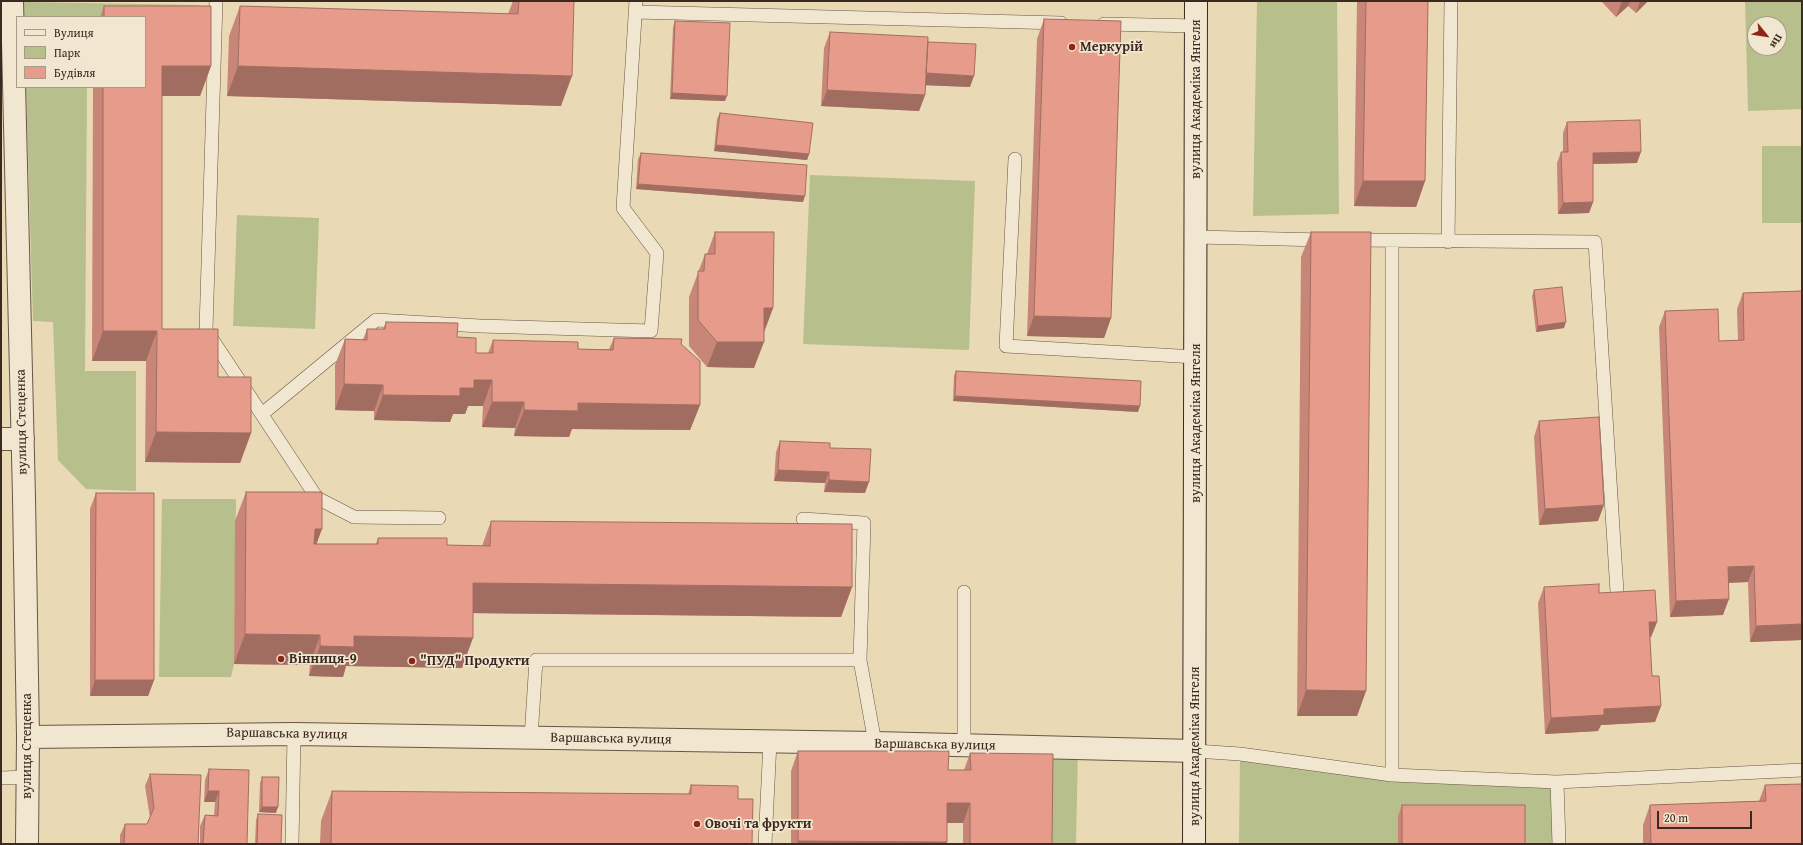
<!DOCTYPE html>
<html>
<head>
<meta charset="utf-8">
<style>
	body { margin:0 }
	#map { position:relative; width:1803px; height:845px; overflow:hidden; background:#ead9b5; font-family:"Gentium Book Plus",serif }
	canvas { display:block }
	.frame { position:absolute; inset:0; border:2px solid #3b2a21; pointer-events:none }
	.legend { position:absolute; left:16px; top:16px; width:130px; height:72px; box-sizing:border-box; background:#f1e6cf; border:1px solid #a89b89; margin:0; padding:5px 7px; list-style:none; font-size:12px; color:#3b2a21 }
	.legend li { display:flex; align-items:center; gap:8px; height:20px }
	.legend b { width:20px; border:1px solid #a89b89 }
	.north { position:absolute; left:1747px; top:16px; width:40px; height:40px; box-sizing:border-box; background:#f1e6cf; border:1px solid #a89b89; border-radius:50%; rotate:120deg; font-size:11px; font-weight:700; line-height:16px; text-align:center; color:#3b2a21 }
	.north::after { content:''; display:block; margin:auto; width:14px; height:18px; background:#8f2418; clip-path:polygon(50% 0,100% 100%,50% 72%,0 100%) }
	.scale { position:absolute; left:1657px; top:811px; width:95px; height:18px; box-sizing:border-box; border:2px solid #3b2a21; border-top:0; padding-left:5px; font-size:12px; line-height:14px; white-space:nowrap; color:#3b2a21; -webkit-text-stroke:3px #f1e6cf; paint-order:stroke }
</style>
</head>
<body>
<div id="map">
<canvas width="1803" height="845"></canvas>
<div class="frame"></div>
<ul class="legend">
<li><b style="height:5px;background:#f1e6cf"></b>Вулиця</li>
<li><b style="height:11px;background:#b7bf8d"></b>Парк</li>
<li><b style="height:11px;background:#e79c8b"></b>Будівля</li>
</ul>
<div class="north">Пн</div>
<div class="scale">20 m</div>
</div>
<script>
const ctx = document.querySelector('canvas').getContext('2d');
ctx.lineJoin = 'round';
function fillPath(path, color) {
  ctx.fillStyle = color;
  ctx.fill(path, 'evenodd');
}
function shape(rows) {
  const path = new Path2D();
  for (const r of rows) {
    path.moveTo(r[0], r[1]);
    for (let i = 2; i < r.length; i += 2) path.lineTo(r[i], r[i + 1]);
  }
  return path;
}
function stroke(path, color, width, dash) {
  ctx.strokeStyle = color;
  ctx.lineWidth = width;
  ctx.lineCap = dash ? 'butt' : 'round';
  ctx.setLineDash(dash || []);
  ctx.stroke(path);
}
function write(font, color, halo, rows, align = 'center') {
  ctx.font = font + ' "Gentium Book Plus",serif';
  ctx.lineWidth = 3.5;
  ctx.setLineDash([]);
  ctx.textBaseline = 'middle';
  ctx.strokeStyle = halo;
  ctx.fillStyle = color;
  for (const [text, x, y, turn = 0] of rows) {
    ctx.save();
    ctx.translate(x, y);
    ctx.rotate((+turn || 0) * Math.PI / 180);
    ctx.textAlign = isNaN(turn) ? turn : align;
    if (halo) ctx.strokeText(text, 0, 0);
    ctx.fillText(text, 0, 0);
    ctx.restore();
  }
}
const green = shape([
	[1257,1,1337,1,1339,214,1253,216],
	[1745,1,1802,1,1802,109,1748,111],
	[1755,24,1779,24,1779,48,1755,48],
	[23,2,199,5,198,29,145,17,24,17],
	[26,87,87,87,85,371,136,371,136,491,86,489,58,460,53,322,33,321],
	[1762,146,1802,146,1802,223,1762,223],
	[810,175,975,181,969,350,803,344],
	[237,215,319,218,315,329,233,326],
	[162,499,236,499,234,664,231,677,159,677],
	[1046,747,1078,748,1076,844,1045,844],
	[1240,754,1392,775,1557,782,1559,844,1239,844]
]);
const service = shape([
	[216,1,206,330,317,498,354,517,439,518],
	[635,12,1061,23],
	[1104,24,1196,26],
	[1015,159,1006,346,1196,357],
	[1196,237,1324,240],
	[1354,240,1595,242,1617,592],
	[1392,241,1392,775],
	[1448,242,1451,1],
	[262,414,376,320,480,326,651,331,657,253,623,208,636,1],
	[803,519,864,523,860,660],
	[964,592,964,745],
	[531,738,536,660,860,660,875,743],
	[1195,751,1240,754,1392,775,1557,782,1802,770],
	[1,778,27,777],
	[1557,782,1559,844],
	[292,844,294,734],
	[765,844,770,742]
]);
const minor = shape([
	[12,1,24,497,28,737,27,844],
	[1,439,23,439],
	[28,737,294,734,875,743,1195,751]
]);
const secondary = shape([
	[1194,844,1196,1]
]);
const wall = shape([
	[513,1,574,1,561,106,227,96,229,36,240,6,508,14],
	[1357,1,1428,1,1425,181,1416,207,1354,206],
	[1601,1,1648,1,1636,13,1628,6,1616,17],
	[104,6,211,6,211,66,200,96,162,96,162,329,218,329,218,377,251,377,251,433,240,463,145,462,146,361,92,361,93,87,145,87,145,17,100,17],
	[1044,19,1111,318,1104,338,1027,336,1037,39],
	[675,21,725,101,670,99,673,27],
	[830,32,928,42,970,87,925,85,925,95,919,111,821,106,824,48],
	[720,113,809,154,807,160,714,151,717,119],
	[1567,122,1637,163,1593,164,1593,202,1589,213,1558,214,1557,163,1561,152,1563,152,1563,133],
	[641,153,803,202,636,189,638,159],
	[715,232,773,308,764,333,754,368,707,367,689,346,689,297,705,254,707,254],
	[1311,232,1366,691,1357,716,1297,716,1301,257],
	[1534,290,1564,328,1536,332,1532,296],
	[1802,291,1802,640,1750,642,1748,582,1728,583,1723,615,1670,617,1659,327,1665,311,1719,341,1738,340,1737,309,1743,293],
	[386,322,457,337,476,353,488,353,493,340,578,349,609,349,614,338,681,344,700,405,690,430,572,429,569,437,514,436,515,428,482,427,483,406,468,406,465,414,453,414,450,422,374,420,374,411,335,410,335,365,345,339,363,340,367,329,383,329],
	[956,371,1138,412,953,401,954,376],
	[1539,421,1598,521,1539,525,1534,437],
	[780,441,830,448,865,493,824,492,825,483,774,481,776,452],
	[246,492,316,544,376,544,378,538,447,545,482,546,491,521,852,587,841,617,473,613,462,668,346,666,343,677,309,676,310,665,234,664,235,521],
	[96,493,154,680,148,696,90,696,90,509],
	[1544,587,1599,593,1657,622,1651,637,1650,637,1652,676,1661,706,1655,722,1601,725,1598,731,1545,734,1538,603],
	[798,751,948,770,964,770,970,753,1052,844,963,844,963,823,947,823,947,844,791,844,791,771],
	[209,769,247,844,200,844,200,826,205,815,214,815,215,802,204,802,205,780],
	[150,774,198,844,120,844,120,835,125,824,147,824,150,818,145,786],
	[262,777,276,813,259,812,260,783],
	[691,785,738,799,752,844,320,844,321,821,332,791,688,794],
	[1765,785,1802,844,1643,844,1643,825,1650,805,1759,801],
	[1402,805,1525,844,1398,844,1398,816],
	[258,814,281,844,255,844,256,820]
]);
const shadedWall = shape([
	[1622,1,1630,1,1628,6,1616,17],
	[1640,1,1648,1,1636,13],
	[162,66,211,66,200,96,151,96],
	[238,66,572,76,561,106,227,96],
	[924,73,974,76,970,87,920,85],
	[827,90,925,95,919,111,821,106],
	[672,93,727,96,725,101,670,99],
	[716,145,809,154,807,160,714,151],
	[1641,152,1637,163,1589,164,1593,153],
	[1363,181,1425,181,1416,207,1354,206],
	[638,184,805,196,803,202,636,189],
	[1593,202,1589,213,1558,214,1563,203],
	[764,308,773,308,763,334],
	[1034,316,1111,318,1104,338,1027,336],
	[1566,322,1564,328,1536,332,1538,326],
	[103,331,157,331,146,361,92,361],
	[717,342,764,342,754,368,707,367],
	[474,380,492,380,483,406,468,406,465,414,453,414,450,422,374,420,383,395],
	[344,384,383,385,374,411,335,410],
	[955,396,1140,406,1138,412,953,401],
	[492,402,524,402,515,428,482,427],
	[578,403,700,405,690,430,572,429,569,437,514,436,524,410],
	[156,432,251,433,240,463,145,462],
	[778,470,829,472,825,483,774,481],
	[829,480,869,482,865,493,824,492],
	[1604,505,1598,521,1539,525,1545,509],
	[315,529,322,529,311,559],
	[1754,566,1748,582,1722,583,1728,567],
	[473,583,852,587,841,617,462,613],
	[1729,599,1723,615,1670,617,1676,601],
	[1649,622,1657,622,1651,637,1643,638],
	[1802,624,1802,640,1750,642,1756,626],
	[245,634,320,635,310,665,234,664],
	[354,636,473,638,462,668,346,666,343,677,309,676,320,646],
	[95,680,154,680,148,696,90,696],
	[1306,690,1366,691,1357,716,1297,716],
	[1661,706,1655,722,1601,725,1598,731,1545,734,1551,718,1604,709],
	[208,791,219,791,215,802,204,802],
	[947,803,970,803,963,823,940,823],
	[262,807,278,807,276,813,259,812],
	[798,841,947,842,947,844,797,844]
]);
const building = shape([
	[519,1,574,1,572,76,238,66,240,6,518,14,519,1],
	[1366,1,1428,1,1425,181,1363,181,1366,1],
	[104,6,211,6,211,66,162,66,162,329,218,329,218,377,251,377,251,433,156,432,157,331,103,331,103,87,145,87,145,17,104,17,104,6],
	[1044,19,1121,21,1111,318,1034,316,1044,19],
	[675,21,730,23,727,96,672,93,675,21],
	[830,32,928,37,925,95,827,90,830,32],
	[928,42,976,44,974,76,926,73,928,42],
	[720,113,813,123,809,154,716,145,720,113],
	[1640,120,1641,152,1593,153,1593,202,1563,203,1561,152,1568,152,1567,122,1640,120],
	[641,153,807,165,805,196,638,184,641,153],
	[715,232,774,232,773,308,764,308,764,342,717,342,698,320,698,271,704,271,705,254,715,254,715,232],
	[1311,232,1371,232,1366,691,1306,690,1311,232],
	[1562,287,1566,322,1538,326,1534,290,1562,287],
	[1802,291,1802,624,1756,626,1754,566,1728,567,1729,599,1676,601,1665,311,1718,309,1719,341,1744,340,1743,293,1802,291],
	[386,322,458,323,457,337,476,338,476,353,493,353,493,340,578,342,578,349,613,350,614,338,682,339,681,344,700,361,700,405,578,403,578,411,524,410,524,402,492,402,492,380,474,380,474,388,460,388,460,396,383,395,383,385,344,384,345,339,367,340,367,329,385,329,386,322],
	[956,371,1141,381,1140,406,955,396,956,371],
	[1599,417,1604,505,1545,509,1539,421,1599,417],
	[780,441,830,443,830,448,871,449,869,482,829,480,829,472,778,470,780,441],
	[246,492,322,492,322,529,315,529,314,544,378,544,378,538,447,538,447,545,490,546,491,521,852,524,852,587,473,583,473,638,354,636,354,647,320,646,320,635,245,634,246,492],
	[96,493,154,493,154,680,95,680,96,493],
	[1599,584,1599,593,1655,590,1657,622,1649,622,1652,676,1659,676,1661,706,1604,709,1604,715,1551,718,1544,587,1599,584],
	[798,751,949,751,948,770,971,770,970,753,1053,754,1052,844,970,844,970,803,947,803,947,842,798,841,798,751],
	[209,769,249,770,247,844,203,844,205,815,218,816,219,791,208,791,209,769],
	[150,774,201,775,198,844,124,844,125,824,147,824,154,808,150,774],
	[262,777,279,777,278,807,262,807,262,777],
	[1802,784,1802,844,1651,844,1650,805,1766,801,1765,785,1802,784],
	[691,785,738,786,738,799,753,799,752,844,331,844,332,791,691,794,691,785],
	[1402,805,1525,805,1525,844,1402,844,1402,805],
	[258,814,282,815,281,844,257,844,258,814]
]);
const markers = [
	[1072,47,4,"#8f2418"],
	[281,659,4,"#8f2418"],
	[412,661,4,"#8f2418"],
	[697,824,4,"#8f2418"]
];
const poiNames = [
	["Меркурій",1080,47],
	["Вінниця-9",289,659],
	["\"ПУД\" Продукти",420,661],
	["Овочі та фрукти",705,824]
];
const streetNames = [
	["вулиця Академіка Янгеля",1196,99,-90],
	["вулиця Стеценка",22,422,-91],
	["вулиця Академіка Янгеля",1196,423,-90],
	["Варшавська вулиця",287,734,1],
	["Варшавська вулиця",611,739,1],
	["Варшавська вулиця",935,745,1],
	["вулиця Стеценка",27,746,-90],
	["вулиця Академіка Янгеля",1195,746,-90]
];
fillPath(green, '#b7bf8d');
stroke(service, '#675646', 14);
stroke(minor, '#675646', 24);
stroke(secondary, '#3b2a21', 24);
stroke(service, '#f1e6cf', 13);
stroke(minor, '#f1e6cf', 22);
stroke(secondary, '#f1e6cf', 22);
fillPath(wall, '#c78678');
fillPath(shadedWall, '#a26d61');
fillPath(building, '#e79c8b');
stroke(building, '#a26d61', 1);
for (const [x, y, r, color] of markers) {
  const dot = new Path2D();
  dot.arc(x, y, r, 0, 2 * Math.PI);
  ctx.fillStyle = color;
  ctx.fill(dot);
  stroke(dot, '#f1e6cf', 1.5);
}
write('bold 14px', '#3b2a21', '#f1e6cf', poiNames, 'left');
write('14px', '#3b2a21', '#f1e6cf', streetNames);
</script>
</body>
</html>
